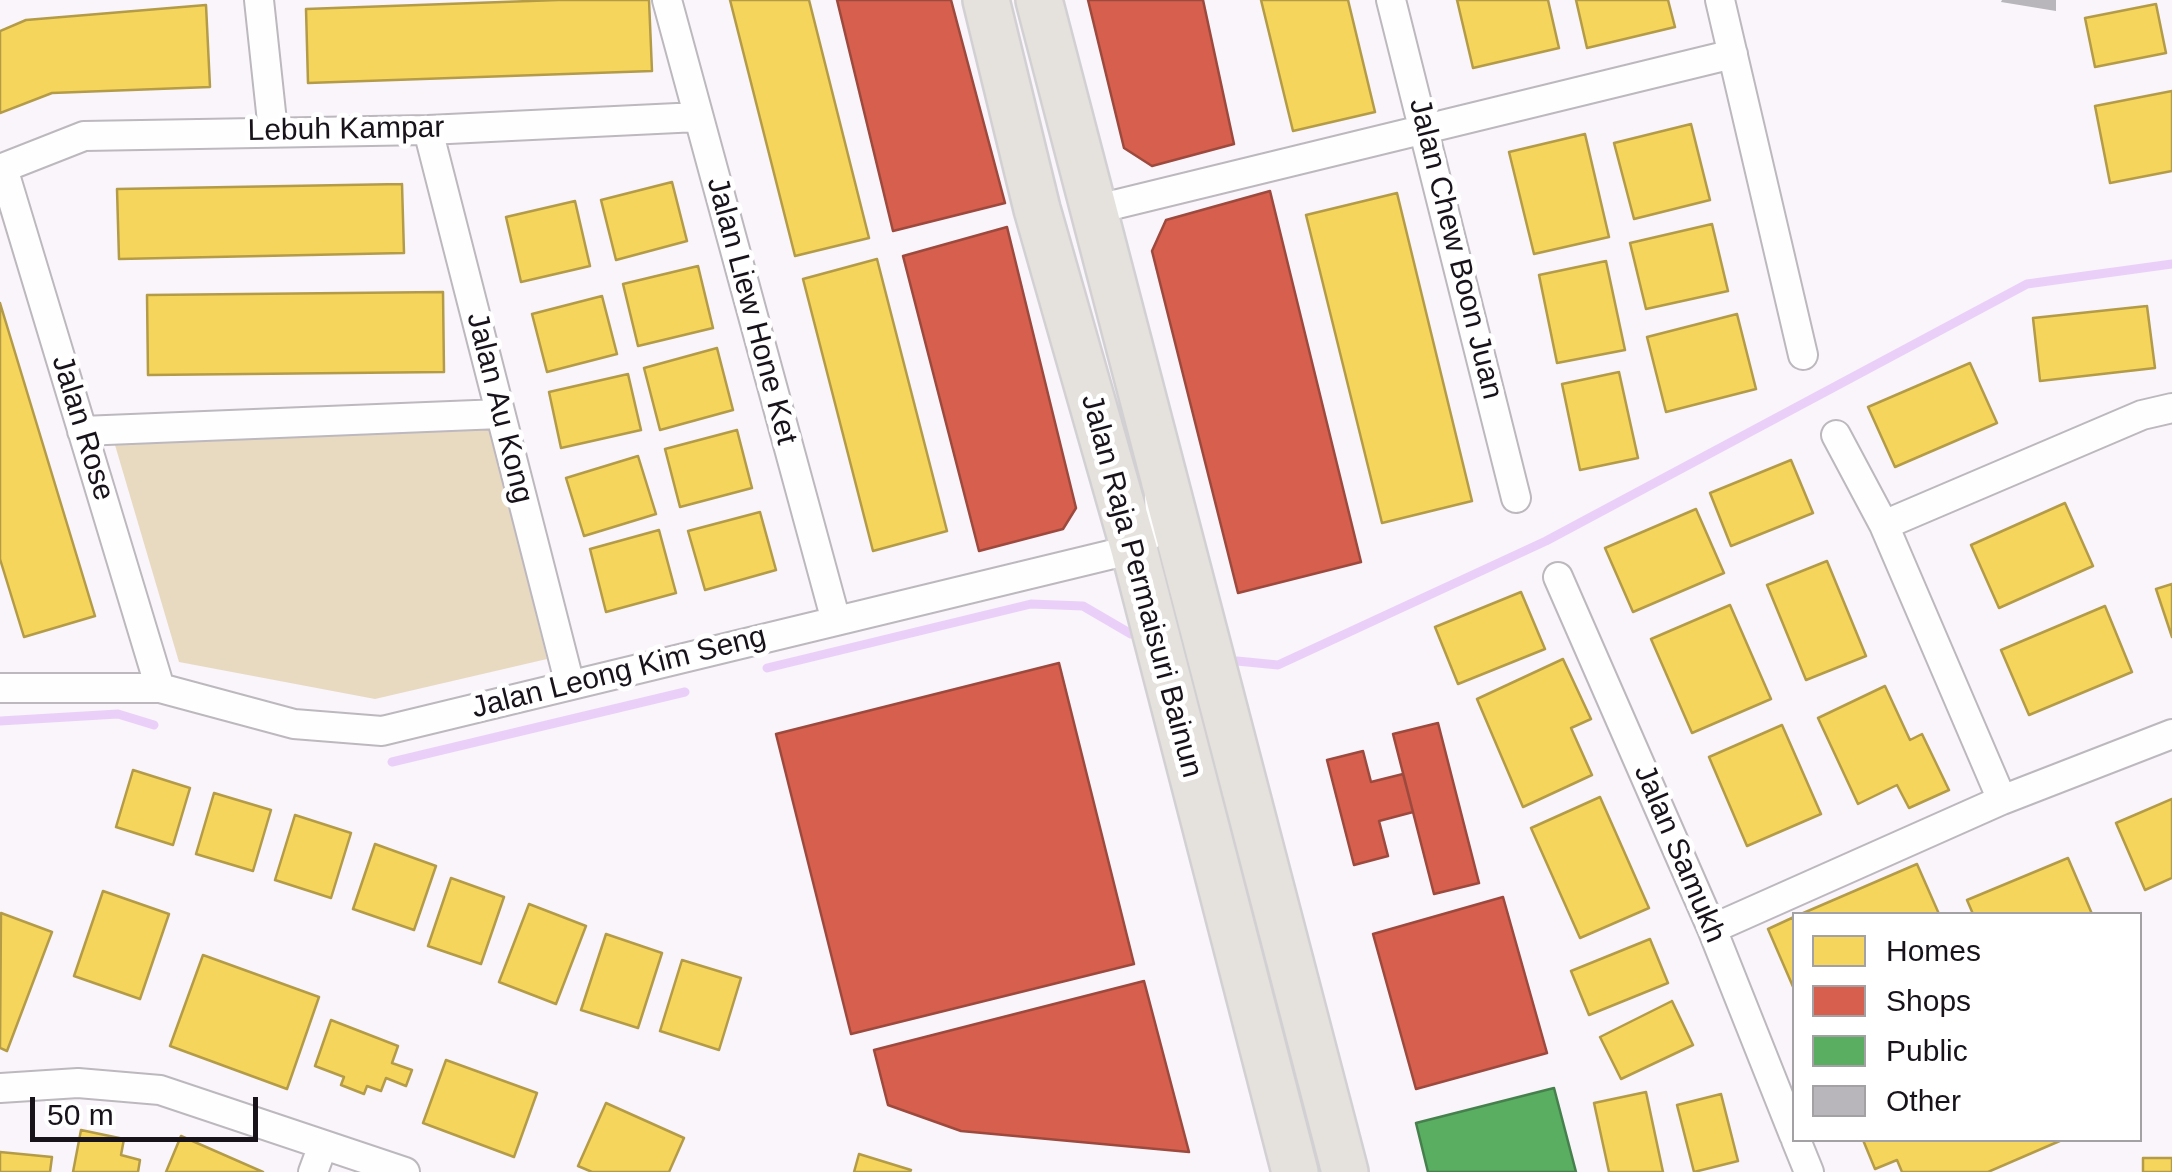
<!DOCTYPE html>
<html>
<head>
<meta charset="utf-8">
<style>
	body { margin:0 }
	#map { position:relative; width:2172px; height:1172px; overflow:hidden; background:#f9f5fb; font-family:Helvetica,sans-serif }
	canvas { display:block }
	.legend { position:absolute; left:1792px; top:912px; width:350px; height:230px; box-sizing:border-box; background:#fff; border:2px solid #a3a1a3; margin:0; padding:12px 18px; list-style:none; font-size:30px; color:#18131a }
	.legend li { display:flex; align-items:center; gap:20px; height:50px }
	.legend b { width:50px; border:2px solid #a3a1a3 }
	.scale { position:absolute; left:30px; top:1097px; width:228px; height:45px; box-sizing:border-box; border:5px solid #18131a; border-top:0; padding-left:12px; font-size:30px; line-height:35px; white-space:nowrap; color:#18131a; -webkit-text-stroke:8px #fff; paint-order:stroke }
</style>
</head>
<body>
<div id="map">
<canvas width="2172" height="1172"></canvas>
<ul class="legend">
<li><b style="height:28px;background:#f6d55c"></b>Homes</li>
<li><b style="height:28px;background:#d6604d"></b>Shops</li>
<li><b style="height:28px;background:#5aae61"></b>Public</li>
<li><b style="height:28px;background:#b9b6bb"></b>Other</li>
</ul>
<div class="scale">50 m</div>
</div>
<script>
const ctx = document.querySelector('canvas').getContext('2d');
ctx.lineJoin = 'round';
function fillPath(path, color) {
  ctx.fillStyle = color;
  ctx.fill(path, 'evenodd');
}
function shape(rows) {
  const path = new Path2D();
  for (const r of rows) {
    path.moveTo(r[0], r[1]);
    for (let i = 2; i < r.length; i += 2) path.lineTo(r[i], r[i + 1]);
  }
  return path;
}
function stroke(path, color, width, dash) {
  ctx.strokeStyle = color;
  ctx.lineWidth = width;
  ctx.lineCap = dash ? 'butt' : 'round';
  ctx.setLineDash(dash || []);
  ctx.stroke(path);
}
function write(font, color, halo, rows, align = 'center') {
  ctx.font = font + ' Helvetica,sans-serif';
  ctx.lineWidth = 10;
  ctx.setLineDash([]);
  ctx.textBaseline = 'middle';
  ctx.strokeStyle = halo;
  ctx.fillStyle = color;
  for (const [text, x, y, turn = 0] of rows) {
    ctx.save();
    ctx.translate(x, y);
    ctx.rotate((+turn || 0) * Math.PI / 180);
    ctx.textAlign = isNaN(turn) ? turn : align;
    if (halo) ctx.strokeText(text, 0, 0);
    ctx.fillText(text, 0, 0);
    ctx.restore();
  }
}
const green = shape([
	[489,426,547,659,375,699,179,662,115,445]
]);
const homes = shape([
	[558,0,649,0,652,71,308,83,306,9,558,0],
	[730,0,809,0,869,238,795,256,730,0],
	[1261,0,1348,0,1375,112,1293,131,1261,0],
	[1457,0,1548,0,1559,48,1473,68,1457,0],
	[1576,0,1668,0,1675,27,1587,48,1576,0],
	[2156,4,2166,53,2095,67,2085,18,2156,4],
	[206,5,210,87,52,93,0,113,0,31,26,20,206,5],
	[2172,91,2172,171,2110,183,2095,106,2172,91],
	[1691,124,1710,200,1634,219,1614,143,1691,124],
	[1585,134,1609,237,1534,254,1509,152,1585,134],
	[672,182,687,241,616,260,601,200,672,182],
	[402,184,404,253,119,259,117,189,402,184],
	[1397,193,1472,501,1382,523,1306,215,1397,193],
	[575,201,590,266,521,282,506,217,575,201],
	[1712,224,1728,291,1646,309,1630,243,1712,224],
	[877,259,947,531,873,551,803,279,877,259],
	[1606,261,1625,350,1557,363,1539,275,1606,261],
	[698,266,713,328,638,346,623,284,698,266],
	[443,292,444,372,148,375,147,295,443,292],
	[602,296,617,354,547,372,532,314,602,296],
	[0,303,95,616,24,637,0,559,0,303],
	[2147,306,2155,368,2040,381,2033,318,2147,306],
	[1737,314,1756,389,1666,412,1647,337,1737,314],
	[717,348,733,410,660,430,644,368,717,348],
	[1970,363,1997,423,1895,467,1868,407,1970,363],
	[1619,372,1638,458,1580,470,1562,384,1619,372],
	[628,374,641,430,561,448,549,392,628,374],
	[737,430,752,488,680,507,665,449,737,430],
	[638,456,656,514,584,536,566,478,638,456],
	[1791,460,1813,513,1731,546,1710,493,1791,460],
	[2065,503,2093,566,1999,608,1971,545,2065,503],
	[1696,509,1724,573,1633,612,1605,548,1696,509],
	[760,512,776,570,705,590,688,531,760,512],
	[659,530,676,593,606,612,590,549,659,530],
	[1827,561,1866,656,1806,680,1767,585,1827,561],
	[2172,584,2172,637,2156,589,2172,584],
	[1521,592,1545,649,1458,684,1435,627,1521,592],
	[1730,605,1771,699,1692,733,1651,639,1730,605],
	[2105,606,2132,672,2029,715,2001,650,2105,606],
	[1563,659,1591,719,1571,728,1592,775,1523,807,1477,699,1563,659],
	[1885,686,1910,740,1922,734,1949,790,1909,808,1897,785,1858,804,1818,718,1885,686],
	[1782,725,1821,814,1747,846,1709,757,1782,725],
	[133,770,190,788,173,845,116,827,133,770],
	[214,793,271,810,253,871,196,854,214,793],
	[1600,797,1649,908,1580,938,1531,828,1600,797],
	[2172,799,2172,878,2145,890,2116,823,2172,799],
	[295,815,351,833,331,898,275,880,295,815],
	[375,844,436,866,414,930,353,909,375,844],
	[2068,858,2092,914,1973,914,1967,900,2068,858],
	[1917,864,1939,914,1801,914,1917,864],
	[451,878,504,897,481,964,428,946,451,878],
	[103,891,169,914,140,999,74,976,103,891],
	[529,904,586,926,556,1004,499,982,529,904],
	[1,913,52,932,7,1051,0,1048,1,913],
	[1794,917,1794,989,1768,929,1794,917],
	[606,934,662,953,638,1028,581,1010,606,934],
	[1650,939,1668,983,1589,1015,1571,971,1650,939],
	[203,955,319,997,287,1089,170,1046,203,955],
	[682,960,741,978,719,1050,660,1031,682,960],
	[1672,1001,1693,1045,1621,1079,1600,1037,1672,1001],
	[331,1020,398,1046,392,1063,412,1070,406,1086,386,1078,381,1091,367,1086,364,1094,341,1085,344,1077,315,1066,331,1020],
	[446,1060,537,1093,514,1157,423,1123,446,1060],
	[1646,1092,1663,1172,1609,1172,1594,1103,1646,1092],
	[1721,1094,1738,1161,1694,1172,1677,1105,1721,1094],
	[606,1103,684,1138,669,1172,592,1172,578,1166,606,1103],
	[81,1130,124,1139,121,1155,140,1160,138,1172,73,1172,81,1130],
	[181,1136,263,1172,166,1172,181,1136],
	[1863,1140,2062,1140,1988,1172,1902,1172,1897,1160,1875,1169,1863,1140],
	[0,1152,52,1157,50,1172,0,1172,0,1152],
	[859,1154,911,1170,910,1172,854,1172,859,1154],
	[2143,1158,2172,1158,2172,1172,2143,1172,2143,1158]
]);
const shops = shape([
	[837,0,951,0,1005,203,893,231,837,0],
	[1088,0,1203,0,1234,144,1152,166,1124,148,1088,0],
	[1270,191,1361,562,1238,593,1152,251,1166,220,1270,191],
	[1007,227,1076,508,1063,529,979,551,903,256,1007,227],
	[1059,663,1134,964,851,1034,776,734,1059,663],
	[1438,723,1479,883,1434,894,1393,734,1438,723],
	[1363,751,1371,782,1403,774,1413,812,1379,821,1388,856,1354,865,1327,760,1363,751],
	[1503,897,1547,1053,1416,1089,1373,934,1503,897],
	[1144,981,1189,1152,961,1131,888,1105,874,1050,1144,981]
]);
const public = shape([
	[1554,1088,1576,1172,1428,1172,1416,1123,1554,1088]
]);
const stream = shape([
	[1237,661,1278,665,1546,541,2027,284,2172,264],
	[767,668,1031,604,1083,606,1131,634],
	[0,721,118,714,154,725],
	[392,762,685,692]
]);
const building = shape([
	[2002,0,2056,0,2056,11,2001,2]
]);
const minor = shape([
	[259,0,273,131],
	[667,0,836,621],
	[1391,0,1516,498],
	[1720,0,1803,355],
	[428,130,570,685],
	[3,168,160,688],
	[0,169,84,136,428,130,698,117],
	[1093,210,1733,54],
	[82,431,500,414],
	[1836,435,1884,525,2002,800],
	[1884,525,2142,415,2172,408],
	[1558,577,1712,929,1794,1135],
	[0,688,160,688,294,724,382,731,1134,549,1154,531,1160,516,1159,496],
	[1712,929,2002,800,2172,734],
	[0,1088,78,1083,160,1090,405,1172],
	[1796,1140,1809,1172],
	[313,1172,323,1145]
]);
const primary = shape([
	[986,0,1037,209,1134,549,1295,1172],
	[1039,0,1345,1172]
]);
const streetNames = [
	["Lebuh Kampar",346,130,-1],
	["Jalan Chew Boon Juan",1455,249,76],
	["Jalan Liew Hone Ket",751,311,75],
	["Jalan Au Kong",499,408,76],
	["Jalan Rose",82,428,73],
	["Jalan Raja Permaisuri Bainun",1141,586,75],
	["Jalan Leong Kim Seng",619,673,-14],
	["Jalan Samukh",1679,854,67]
];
fillPath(green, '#e8dac1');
fillPath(homes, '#f6d55c');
stroke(homes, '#b39b48', 2.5);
fillPath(shops, '#d6604d');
stroke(shops, '#9d493e', 2.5);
fillPath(public, '#5aae61');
stroke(public, '#46804c', 2.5);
stroke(stream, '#ead0f8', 9);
fillPath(building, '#b9b6bb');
stroke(minor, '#bcb8be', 32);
stroke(primary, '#d3d0d4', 50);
stroke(minor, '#fefefe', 28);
stroke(primary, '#e5e1dc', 45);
write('30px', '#18131a', '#fff', streetNames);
</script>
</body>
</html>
